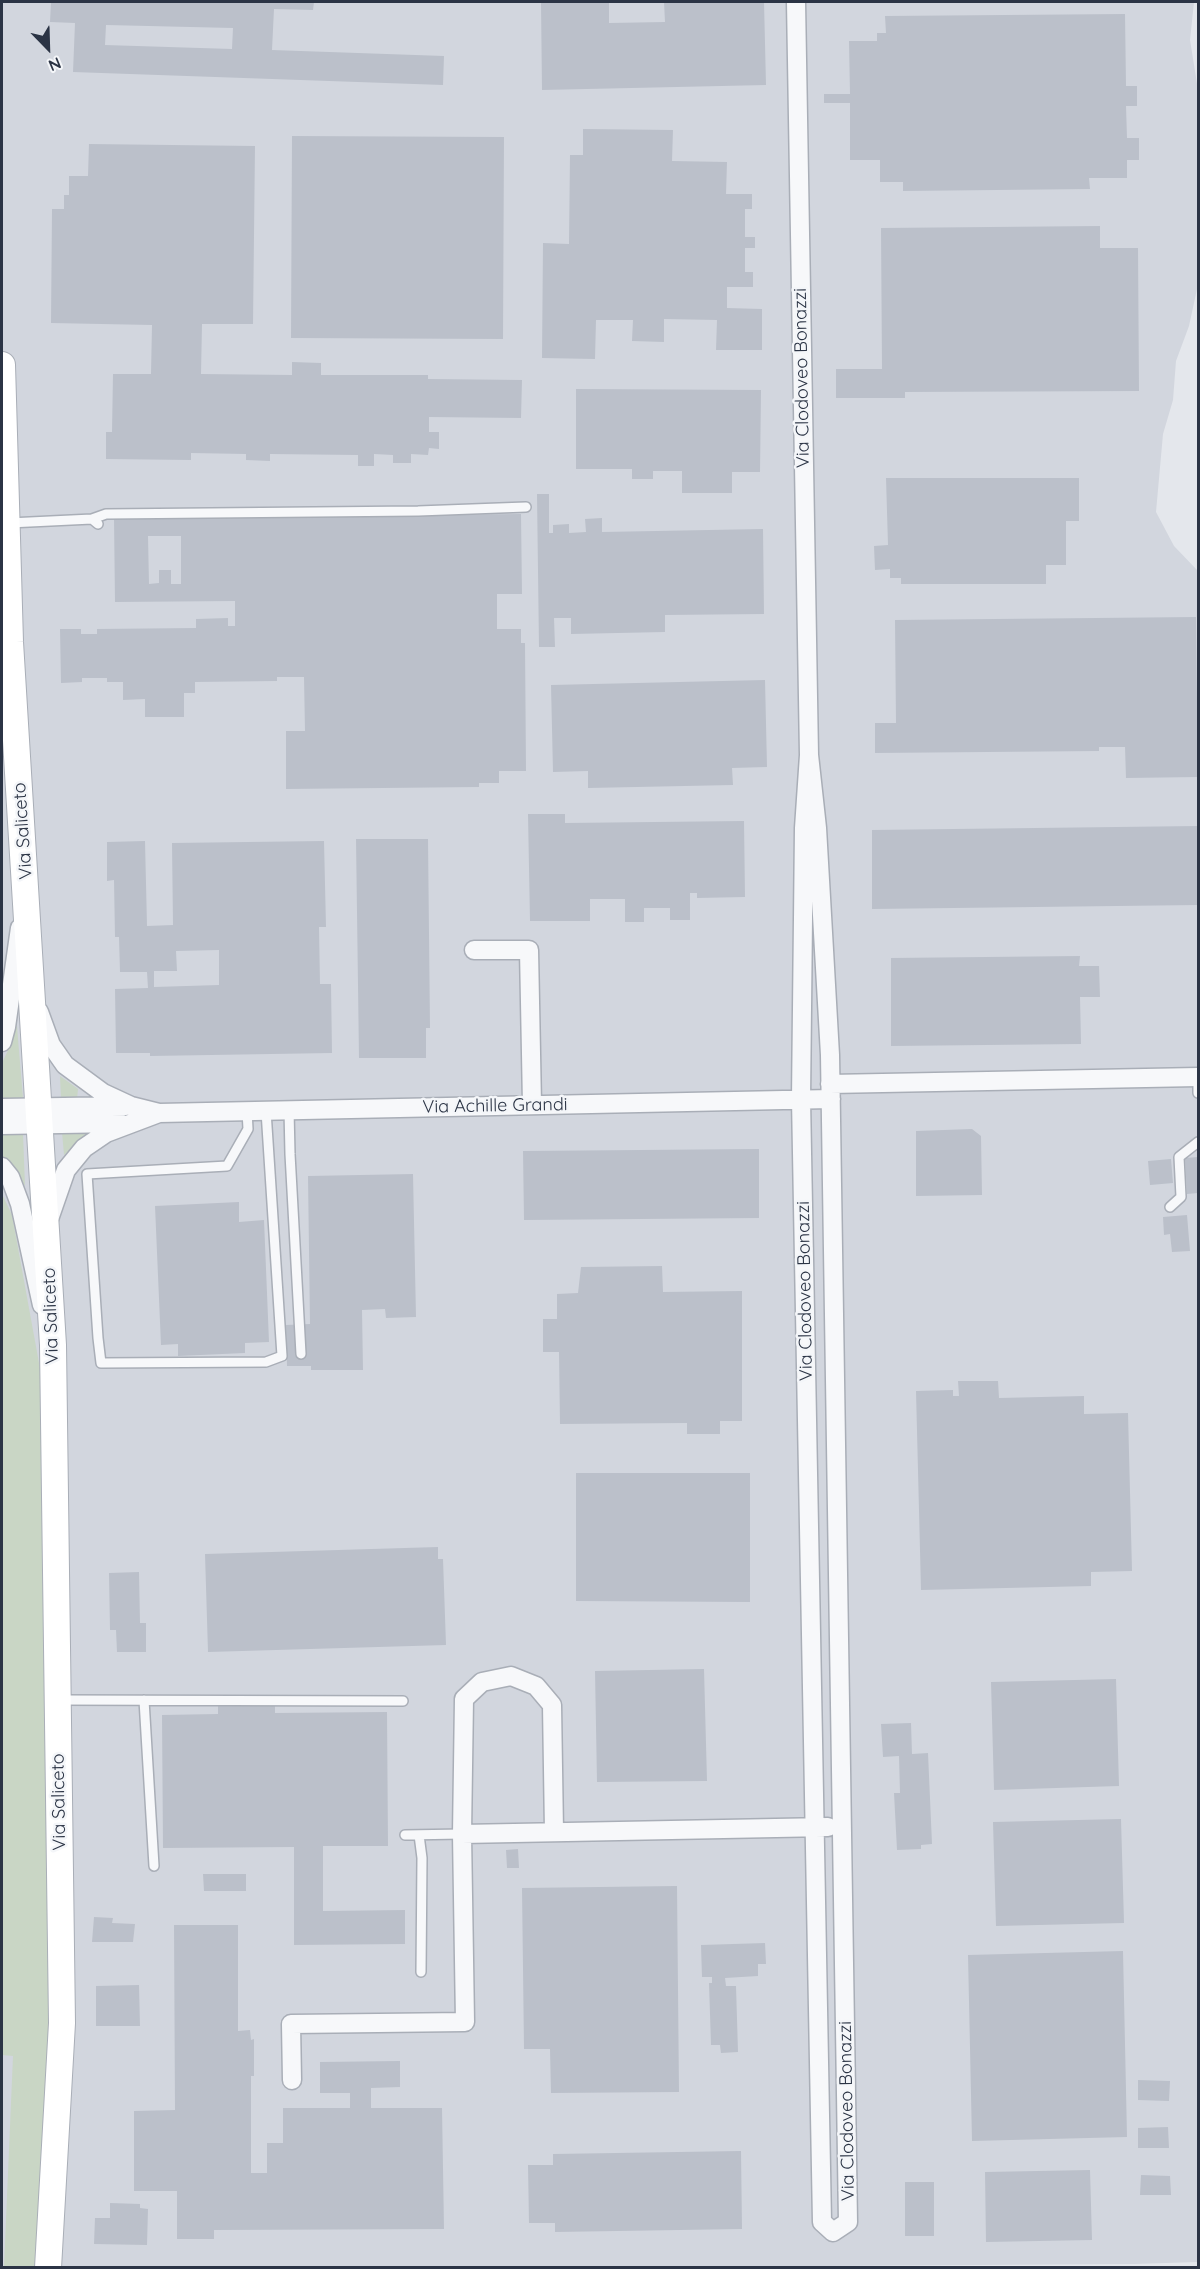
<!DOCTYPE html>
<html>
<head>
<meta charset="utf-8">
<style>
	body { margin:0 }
	#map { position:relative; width:1200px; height:2269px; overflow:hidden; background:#e4e7ec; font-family:Quicksand,sans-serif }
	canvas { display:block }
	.frame { position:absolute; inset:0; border:3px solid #2b3445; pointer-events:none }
	.north { position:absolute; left:18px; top:18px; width:60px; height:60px; -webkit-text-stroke:4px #f4f6f9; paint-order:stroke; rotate:157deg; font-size:16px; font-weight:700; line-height:24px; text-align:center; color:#2b3445 }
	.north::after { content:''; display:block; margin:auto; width:21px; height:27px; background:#2b3445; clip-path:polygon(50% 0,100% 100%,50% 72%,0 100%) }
</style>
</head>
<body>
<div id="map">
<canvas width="1200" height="2269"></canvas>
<div class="frame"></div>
<div class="north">N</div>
</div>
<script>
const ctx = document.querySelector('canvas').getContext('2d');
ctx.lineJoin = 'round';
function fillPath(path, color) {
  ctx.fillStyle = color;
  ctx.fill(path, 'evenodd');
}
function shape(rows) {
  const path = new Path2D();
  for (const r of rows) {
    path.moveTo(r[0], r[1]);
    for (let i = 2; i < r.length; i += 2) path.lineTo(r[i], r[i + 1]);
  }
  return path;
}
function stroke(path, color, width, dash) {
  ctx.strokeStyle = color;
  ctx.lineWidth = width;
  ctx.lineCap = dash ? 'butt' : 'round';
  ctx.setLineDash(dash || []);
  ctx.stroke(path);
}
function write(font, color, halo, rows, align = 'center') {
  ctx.font = font + ' Quicksand,sans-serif';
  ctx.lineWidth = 5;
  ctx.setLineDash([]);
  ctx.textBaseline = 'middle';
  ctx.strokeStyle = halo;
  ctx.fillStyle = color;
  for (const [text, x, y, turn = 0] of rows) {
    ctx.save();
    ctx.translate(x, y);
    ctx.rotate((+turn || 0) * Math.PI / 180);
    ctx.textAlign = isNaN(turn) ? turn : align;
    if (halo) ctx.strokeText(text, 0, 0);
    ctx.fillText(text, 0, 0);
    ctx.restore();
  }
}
const built = shape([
	[2,2,1194,2,1190,40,1198,90,1197,289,1189,326,1176,361,1173,400,1163,434,1156,512,1174,546,1198,571,1198,2262,1134,2264,666,2267,2,2267]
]);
const green = shape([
	[16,1015,23,1098,2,1099,2,1063,11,1044],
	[60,1076,78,1089,77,1099,61,1098],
	[62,1132,89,1132,64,1155],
	[2,1133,23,1133,25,1186,16,1171,2,1156],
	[2,1194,12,1215,41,1374,50,2002,36,2268,4,2267,13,2056,2,2055]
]);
const building = shape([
	[51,2,314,2,313,10,274,9,272,50,444,56,443,85,73,72,75,23,50,22],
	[106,25,233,28,232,49,105,45],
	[541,2,609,2,609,23,665,22,664,2,764,2,766,85,542,90],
	[1125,14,1126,86,1137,86,1137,106,1126,106,1127,138,1139,138,1139,160,1127,160,1127,178,1089,178,1090,189,903,191,903,182,880,182,880,160,850,160,850,103,824,103,824,94,850,94,849,41,877,41,877,33,886,33,885,16],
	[583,129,673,130,672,161,727,162,726,194,752,194,752,209,745,209,745,237,755,237,755,248,745,248,745,272,753,272,753,287,727,287,727,308,762,309,762,350,716,350,717,320,664,319,664,342,632,341,633,320,596,320,595,359,542,358,543,243,569,244,570,155,583,155],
	[292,136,504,137,503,339,291,338],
	[89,144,255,146,253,324,202,324,201,374,292,375,292,362,321,363,321,375,428,375,428,379,522,380,521,418,429,417,429,432,439,432,439,449,429,448,428,455,411,454,411,463,393,463,393,455,374,454,374,466,358,466,358,455,270,454,270,461,246,460,246,454,191,453,191,460,106,459,106,432,112,432,113,374,151,374,152,325,51,323,52,209,64,209,64,195,69,195,69,176,88,176],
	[1100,226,1100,248,1138,248,1139,391,905,392,905,398,836,398,836,369,882,369,881,228],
	[576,389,761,390,760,472,732,472,732,493,682,493,682,471,653,471,653,479,632,479,632,469,576,469],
	[886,478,1079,478,1079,521,1066,521,1066,565,1046,565,1046,584,901,584,901,578,890,578,890,569,875,570,874,546,888,545],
	[537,494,549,494,549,533,553,533,553,525,569,524,569,533,586,532,585,519,602,518,602,532,763,529,764,614,665,615,665,632,571,634,571,618,554,618,555,647,539,647],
	[521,514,522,594,497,594,497,629,521,629,521,643,525,643,526,771,499,771,499,783,479,783,479,787,286,789,286,731,305,731,304,677,277,677,277,681,195,682,195,693,184,693,184,717,145,717,145,699,123,700,123,682,107,682,107,678,82,678,82,682,61,683,60,629,81,629,81,634,97,634,97,629,196,628,196,619,228,618,228,626,235,626,235,601,115,602,114,518],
	[148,536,181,536,181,584,171,584,171,570,159,570,159,583,149,584],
	[1196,617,1198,777,1126,778,1125,747,1099,747,1099,751,875,753,875,723,896,723,895,620],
	[765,680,767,767,732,768,733,785,588,788,588,771,553,772,551,685],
	[528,814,565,814,565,823,744,821,745,897,697,898,697,893,690,893,690,920,670,920,670,908,644,908,644,922,625,922,625,899,590,899,590,921,530,921],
	[1198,826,1198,905,872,909,872,830],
	[356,839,428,839,430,1028,426,1028,426,1058,359,1058],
	[145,841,147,926,173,925,172,843,324,841,326,927,319,927,320,984,331,984,332,1053,150,1056,150,1053,116,1053,115,989,148,988,147,972,120,972,119,937,115,937,114,880,107,881,107,842],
	[219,950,219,985,154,987,154,971,177,971,176,951],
	[1080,956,1079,966,1099,966,1100,997,1080,997,1081,1044,891,1046,891,958],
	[972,1129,981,1136,982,1195,916,1196,916,1131],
	[759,1149,759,1218,524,1220,523,1151],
	[1198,1157,1198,1193,1187,1194,1185,1158],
	[1171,1159,1173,1183,1150,1185,1148,1161],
	[413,1174,416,1317,386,1318,385,1309,362,1310,363,1370,311,1370,311,1366,287,1366,286,1325,310,1324,308,1176],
	[239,1202,239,1222,264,1220,269,1342,245,1343,245,1353,178,1356,178,1344,161,1345,155,1206],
	[1187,1215,1190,1251,1172,1252,1170,1234,1164,1235,1163,1217],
	[662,1266,663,1292,742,1291,742,1421,720,1421,720,1434,687,1434,687,1423,560,1424,559,1352,543,1352,543,1319,557,1319,557,1294,578,1293,581,1267],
	[958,1381,998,1381,999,1398,1084,1396,1084,1414,1128,1413,1132,1571,1091,1572,1091,1586,921,1590,916,1391,953,1390,953,1396,959,1396],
	[576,1473,750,1473,750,1602,576,1601],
	[438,1547,438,1559,443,1559,446,1645,208,1652,205,1554],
	[139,1572,140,1623,146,1623,146,1652,117,1652,116,1630,110,1630,109,1573],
	[704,1669,707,1781,597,1782,595,1671],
	[1116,1679,1119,1786,994,1790,991,1682],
	[275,1701,275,1713,387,1712,388,1846,323,1846,323,1911,405,1910,405,1944,294,1945,294,1847,163,1848,162,1715,218,1714,218,1702],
	[911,1723,912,1754,928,1753,932,1844,921,1845,921,1849,897,1850,894,1793,900,1793,899,1756,883,1757,881,1724],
	[1121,1819,1124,1923,996,1926,993,1822],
	[518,1849,519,1868,507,1868,506,1850],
	[203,1874,246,1874,246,1891,204,1891],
	[677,1886,679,2092,551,2093,550,2049,524,2049,522,1888],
	[94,1917,113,1918,112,1923,135,1924,133,1942,92,1942],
	[174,1925,238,1925,238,2031,250,2030,251,2040,254,2039,254,2076,251,2076,251,2173,267,2173,267,2143,283,2143,283,2108,350,2108,350,2093,320,2093,320,2062,400,2061,400,2087,371,2088,371,2108,442,2108,444,2229,214,2230,214,2239,177,2239,177,2191,134,2191,134,2111,175,2110],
	[765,1943,766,1964,758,1964,758,1976,725,1978,726,1986,736,1986,738,2052,721,2053,720,2045,711,2045,709,1983,712,1983,712,1977,702,1977,701,1945],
	[1123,1951,1127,2137,972,2141,968,1955],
	[139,1985,140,2026,96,2026,96,1986],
	[1138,2080,1170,2081,1169,2101,1138,2100],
	[1168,2127,1169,2148,1138,2148,1138,2128],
	[741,2151,742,2229,555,2232,555,2223,529,2223,528,2165,553,2165,553,2154],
	[1090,2170,1092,2240,986,2242,985,2172],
	[1141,2175,1170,2176,1171,2195,1140,2195],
	[905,2182,934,2182,934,2236,905,2236],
	[110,2203,140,2204,140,2208,148,2209,147,2245,94,2244,95,2218,110,2218]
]);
const service = shape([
	[92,519,106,514,418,511,526,507],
	[9,523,92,519,98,524],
	[1198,1077,1198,1093],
	[289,1110,290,1154,301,1354],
	[247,1111,248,1129,227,1166,87,1174,98,1338,101,1363,266,1362,282,1356,266,1111],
	[1170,1207,1181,1197,1179,1157,1198,1142],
	[61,1700,403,1701],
	[144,1700,154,1866],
	[405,1835,462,1834],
	[419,1835,422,1858,421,1972]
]);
const minor = shape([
	[796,2,809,755,804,828,801,1099,822,2222,833,2232,848,2222,830,1055,817,828,809,755],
	[474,950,529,950,532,1105],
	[39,1012,51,1045,65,1065,103,1093,131,1106,159,1113,831,1099],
	[2,1042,6,1027,20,928],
	[830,1084,1198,1077],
	[2,1108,126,1106],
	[2,1125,120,1123],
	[2,1167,10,1177,20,1204,42,1305],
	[49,1219,66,1170,84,1148,106,1133,159,1113],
	[462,1834,464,1699,482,1682,511,1676,536,1686,552,1705,554,1832],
	[292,2080,291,2024,465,2022,462,1834,828,1827]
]);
const secondary = shape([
	[2,365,10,642,53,1345,62,2023,48,2268]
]);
const streetNames = [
	["Via Clodoveo Bonazzi",802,378,-91],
	["Via Saliceto",23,831,-94],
	["Via Achille Grandi",495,1106,-1],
	["Via Clodoveo Bonazzi",805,1291,-91],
	["Via Saliceto",51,1316,-92],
	["Via Saliceto",59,1802,-91],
	["Via Clodoveo Bonazzi",847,2111,-91]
];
fillPath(built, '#d2d6de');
fillPath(green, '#c9d6c5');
fillPath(building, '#bbc0ca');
stroke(service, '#a9aeb7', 12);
stroke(minor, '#a9aeb7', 21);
stroke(secondary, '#a9aeb7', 28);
stroke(service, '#f7f8fa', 9);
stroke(minor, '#f7f8fa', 18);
stroke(secondary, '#fff', 26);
write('18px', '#2b3445', '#f4f6f9', streetNames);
</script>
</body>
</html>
